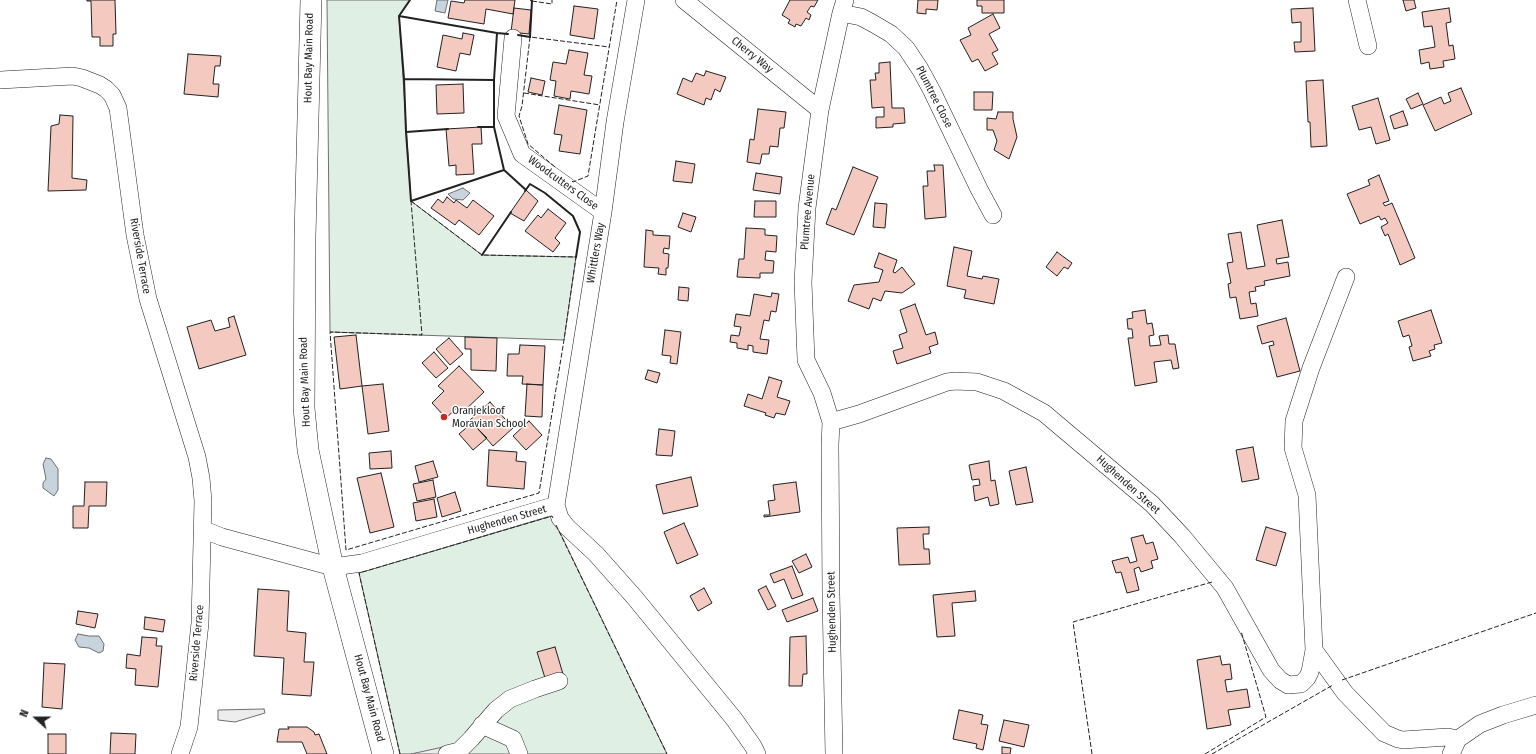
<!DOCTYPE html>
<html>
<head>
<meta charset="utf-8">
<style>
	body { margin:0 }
	#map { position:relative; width:1536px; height:754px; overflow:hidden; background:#fff; font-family:"Fira Sans Condensed",sans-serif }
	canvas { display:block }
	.north { position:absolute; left:16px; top:698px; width:40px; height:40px; -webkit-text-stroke:3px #fff; paint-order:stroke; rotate:291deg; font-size:11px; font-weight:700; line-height:16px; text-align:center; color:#222 }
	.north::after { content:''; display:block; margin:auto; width:14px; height:18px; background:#222; clip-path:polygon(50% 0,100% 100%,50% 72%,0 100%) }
</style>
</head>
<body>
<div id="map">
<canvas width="1536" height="754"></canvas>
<div class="north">N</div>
</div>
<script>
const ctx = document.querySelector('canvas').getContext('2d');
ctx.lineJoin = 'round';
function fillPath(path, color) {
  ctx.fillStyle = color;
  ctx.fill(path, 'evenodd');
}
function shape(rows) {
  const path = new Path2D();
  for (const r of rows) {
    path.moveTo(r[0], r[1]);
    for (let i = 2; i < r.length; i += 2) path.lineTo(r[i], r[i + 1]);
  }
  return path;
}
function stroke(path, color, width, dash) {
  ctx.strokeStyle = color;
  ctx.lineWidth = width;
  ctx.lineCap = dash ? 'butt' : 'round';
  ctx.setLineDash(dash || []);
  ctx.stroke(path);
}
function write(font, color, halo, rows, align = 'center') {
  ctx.font = font + ' "Fira Sans Condensed",sans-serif';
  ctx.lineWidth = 3;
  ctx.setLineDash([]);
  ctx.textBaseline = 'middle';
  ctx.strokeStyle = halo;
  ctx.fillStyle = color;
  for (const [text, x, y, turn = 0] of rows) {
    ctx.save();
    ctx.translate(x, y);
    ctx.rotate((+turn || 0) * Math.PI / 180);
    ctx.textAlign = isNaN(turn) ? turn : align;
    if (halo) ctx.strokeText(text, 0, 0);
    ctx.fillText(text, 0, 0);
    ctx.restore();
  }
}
const green = shape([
	[327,0,410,0,399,16,411,201,482,255,576,257,564,340,330,332,327,0],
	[552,516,667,754,400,754,359,573,552,516]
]);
const parking = shape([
	[264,709,265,713,235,722,218,720,218,710,264,709],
	[466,742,468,754,411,754,466,742]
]);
const water = shape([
	[437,0,448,0,445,13,435,11,437,0],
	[463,188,470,193,463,200,453,199,448,194,463,188],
	[46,458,51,459,58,469,58,490,54,496,43,488,43,483,46,479,43,464,46,458],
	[78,634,89,636,99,636,104,644,103,651,99,653,89,648,79,647,75,640,78,634]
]);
const building = shape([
	[87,0,115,0,116,34,113,34,113,46,100,46,100,37,92,37,91,1,87,1,87,0],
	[465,0,515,0,513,14,486,9,484,24,448,18,451,1,464,3,465,0],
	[790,0,818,0,814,7,811,6,807,12,811,15,809,20,806,18,801,26,796,24,795,27,788,23,790,20,782,15,790,0],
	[918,0,938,0,937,10,926,9,926,14,917,13,918,0],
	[977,0,1004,0,1004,13,982,13,982,6,977,6,977,0],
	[1403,0,1414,0,1416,8,1406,11,1403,0],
	[574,6,598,9,594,39,570,35,574,6],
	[514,8,531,10,529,34,511,32,514,8],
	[1313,8,1315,51,1295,52,1294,42,1301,42,1301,22,1292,23,1291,9,1313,8],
	[1449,8,1451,22,1446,23,1449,46,1453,45,1455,59,1443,61,1444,67,1430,69,1429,62,1421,64,1419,50,1435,47,1432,26,1424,27,1422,12,1449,8],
	[993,14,1000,28,989,34,998,50,992,53,998,64,985,71,978,59,972,62,960,40,971,35,968,28,993,14],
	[463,33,474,35,470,55,460,53,456,71,437,67,443,35,462,39,463,33],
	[569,50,588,53,584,75,592,76,589,94,571,91,570,99,554,96,556,81,550,80,553,62,566,64,569,50],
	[188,54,221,56,220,66,215,66,213,84,219,84,218,97,184,94,188,54],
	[890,62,892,108,904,108,905,123,893,124,893,127,876,128,876,117,884,117,884,107,872,108,870,80,876,80,875,73,879,73,879,63,890,62],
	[706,71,726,77,720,92,715,89,711,100,706,98,704,105,677,94,683,78,692,82,696,73,704,76,706,71],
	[531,78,545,81,542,95,528,92,531,78],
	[1323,80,1327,146,1311,147,1310,122,1308,122,1306,81,1323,80],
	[463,84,464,113,437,114,436,85,463,84],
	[1461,88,1472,114,1435,131,1423,105,1441,97,1444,104,1451,101,1448,93,1461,88],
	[974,92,993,92,992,110,974,110,974,92],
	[1418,93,1423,104,1411,109,1406,99,1418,93],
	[1378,98,1390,140,1376,144,1371,127,1359,130,1352,106,1378,98],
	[559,105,587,110,580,154,559,151,562,135,554,134,559,105],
	[758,109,786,112,784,128,780,128,778,147,770,146,769,154,762,154,760,164,747,162,750,139,754,140,758,109],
	[1403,111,1408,125,1394,129,1390,116,1403,111],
	[998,112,1013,112,1013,119,1017,137,1009,159,994,150,997,141,993,130,987,130,987,118,996,119,998,112],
	[60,115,73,116,72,178,87,180,86,190,48,191,51,126,59,124,60,115],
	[481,127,482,144,472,144,474,174,456,175,456,165,449,166,446,129,481,127],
	[676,161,695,164,692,183,673,181,676,161],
	[934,165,943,165,946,217,925,219,923,186,928,186,927,171,935,171,934,165],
	[853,167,878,177,854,235,826,224,832,208,836,210,853,167],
	[756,173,782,177,780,194,753,190,756,173],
	[1379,175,1389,201,1383,203,1385,206,1392,203,1415,258,1400,265,1388,234,1385,236,1381,227,1388,223,1385,218,1381,220,1379,216,1360,224,1347,194,1370,185,1368,180,1379,175],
	[526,190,538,201,524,221,510,213,526,190],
	[447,197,454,203,456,200,467,208,473,200,494,216,479,235,459,220,455,225,431,208,438,199,443,203,447,197],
	[755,201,776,201,776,217,754,217,755,201],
	[875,203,887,204,885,228,873,227,875,203],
	[548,209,566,223,555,238,560,243,553,252,525,231,538,215,541,218,548,209],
	[683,213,696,217,691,232,678,227,683,213],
	[1282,220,1289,257,1276,259,1277,264,1288,262,1290,276,1264,281,1265,285,1255,287,1256,291,1249,292,1251,304,1256,303,1258,316,1240,319,1236,297,1230,298,1228,284,1231,283,1227,263,1233,262,1228,234,1241,232,1247,269,1265,266,1257,225,1282,220],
	[746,228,765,229,765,235,777,236,776,252,766,251,765,260,774,261,773,273,760,273,760,278,737,277,739,259,744,259,746,228],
	[646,230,653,231,653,235,670,236,669,249,664,248,663,253,669,254,668,268,666,268,666,275,658,274,659,268,644,267,646,230],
	[954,247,972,251,967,276,982,279,983,276,999,279,994,304,964,298,966,290,947,286,954,247],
	[1057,252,1072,263,1068,269,1064,267,1057,276,1046,267,1057,252],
	[879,253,897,260,893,272,895,273,902,267,915,284,902,293,885,291,881,301,873,298,869,309,848,301,854,285,879,282,883,270,874,267,879,253],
	[679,287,689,288,688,301,678,300,679,287],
	[772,293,779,294,776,312,771,311,769,321,764,320,760,339,769,340,767,354,753,352,753,346,748,345,748,350,737,348,737,343,730,342,731,335,739,336,741,327,734,326,736,314,750,316,754,294,771,297,772,293],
	[915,304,926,335,935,332,938,344,929,347,931,353,897,364,893,351,903,348,899,335,907,332,900,310,915,304],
	[1145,310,1147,324,1152,323,1154,335,1149,336,1150,346,1161,345,1159,336,1168,335,1169,344,1175,344,1179,368,1173,369,1171,360,1154,362,1157,382,1135,386,1128,338,1133,338,1132,329,1128,329,1127,319,1133,318,1132,312,1145,310],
	[1431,310,1442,343,1434,345,1435,349,1429,351,1431,356,1413,361,1409,347,1412,346,1409,335,1403,337,1398,321,1431,310],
	[234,316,246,355,199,369,187,327,211,320,215,331,230,327,228,318,234,316],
	[1286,318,1300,371,1277,377,1269,346,1274,345,1273,341,1262,344,1257,326,1286,318],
	[665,330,681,332,677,364,670,363,671,356,662,355,665,330],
	[356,335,362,386,340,389,334,337,356,335],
	[465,337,497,338,496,371,471,370,471,349,465,349,465,337],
	[449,338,463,354,450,365,436,349,449,338],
	[520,345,545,346,543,385,522,384,523,376,507,376,508,354,519,354,520,345],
	[434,352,448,368,436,378,422,363,434,352],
	[459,366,484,392,463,412,458,407,446,418,432,403,444,391,438,386,459,366],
	[648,370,660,373,657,383,645,379,648,370],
	[769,377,782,381,777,397,790,401,785,415,776,413,774,418,765,415,766,413,744,406,748,394,762,399,769,377],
	[383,384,389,431,368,434,362,386,383,384],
	[527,384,543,385,542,417,525,416,527,384],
	[490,402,513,428,493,446,470,420,490,402],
	[529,421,542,435,526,450,513,436,529,421],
	[472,423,487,438,473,450,459,434,472,423],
	[659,429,675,431,672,456,656,455,659,429],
	[1253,447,1259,479,1242,482,1236,450,1253,447],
	[489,450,517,452,516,461,526,462,524,489,487,486,489,450],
	[391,451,392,468,370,469,369,453,391,451],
	[433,461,438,477,419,482,415,466,433,461],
	[989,461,991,481,995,480,999,504,990,506,988,497,975,501,973,486,980,485,979,479,972,480,969,465,989,461],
	[1026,467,1033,502,1016,505,1009,471,1026,467],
	[381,473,394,527,370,533,357,478,381,473],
	[691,477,698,506,663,514,656,485,691,477],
	[433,480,436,497,417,501,413,484,433,480],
	[85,482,107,482,106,506,89,506,88,528,73,528,73,506,84,506,85,482],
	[796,482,800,512,764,517,764,515,770,515,768,501,775,500,773,485,796,482],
	[455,492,461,511,442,517,437,498,455,492],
	[434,499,437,517,416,521,413,503,434,499],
	[684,523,698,555,677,564,664,532,684,523],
	[929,527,929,534,923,534,924,549,929,549,930,564,899,565,897,528,929,527],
	[1266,527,1286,533,1276,566,1256,560,1266,527],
	[1143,535,1146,544,1153,542,1158,559,1151,561,1153,568,1141,572,1139,567,1134,569,1139,590,1127,593,1121,572,1116,573,1112,561,1128,557,1130,563,1137,561,1131,538,1143,535],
	[806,554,812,567,799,573,792,561,806,554],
	[792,566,803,595,792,599,784,579,774,583,770,574,792,566],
	[766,586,776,606,768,610,758,590,766,586],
	[704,588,712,603,698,611,690,596,704,588],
	[258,589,289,591,287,631,306,633,304,662,314,662,311,696,282,694,284,658,254,656,258,589],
	[975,591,976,601,952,603,955,636,937,637,933,595,975,591],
	[813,598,818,611,787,622,782,610,813,598],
	[78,611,98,614,95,628,76,624,78,611],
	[145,617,165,620,163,632,144,629,145,617],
	[806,636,807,674,803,674,802,686,789,686,790,637,806,636],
	[142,637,157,638,156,646,162,646,158,687,135,685,136,669,126,668,127,654,140,656,142,637],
	[555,647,563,674,545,678,537,652,555,647],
	[1220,656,1222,665,1230,664,1232,679,1225,680,1227,692,1247,689,1250,707,1228,710,1231,725,1207,729,1197,660,1220,656],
	[44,663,65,664,62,709,42,707,44,663],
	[959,710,983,715,981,724,988,725,983,750,976,748,977,744,953,739,959,710],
	[1004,720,1029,725,1024,747,999,741,1004,720],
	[288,727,307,727,314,732,315,735,319,734,327,754,307,754,302,742,277,742,279,729,289,729,288,727],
	[111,733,136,734,135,754,110,754,111,733],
	[48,734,66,734,66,754,48,754,48,734],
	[1002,747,1011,748,1010,754,1002,754,1002,747]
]);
const minor = shape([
	[684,0,820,110],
	[1357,0,1368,46],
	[841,13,861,17,874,24,891,34,906,48,920,69,932,91,979,189,993,215],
	[513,38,506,116,522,154,603,212],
	[0,80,73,76,82,78,100,85,106,89,112,95,118,108,135,235,148,299,197,457,201,478,203,501,200,623,189,727,180,754],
	[831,422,859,414,947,382,955,381,977,382,1004,391,1044,413,1152,504,1182,536,1225,588,1271,670,1280,680,1288,685,1301,684,1307,678,1310,672,1314,650,1307,495,1293,448,1294,421,1311,368,1346,277],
	[556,505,603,212,615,122,636,0],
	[202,529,222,537,333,567,362,563,556,505,560,518,567,527,596,554,635,598,734,719,753,746,757,754],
	[1314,650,1345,693,1384,733,1398,739,1403,740,1448,737,1458,739],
	[482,725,513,739,519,754],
	[447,754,459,751,471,739,496,710,510,699,535,689,559,681],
	[834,754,831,594,830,445,831,422,822,393,806,360,803,282,807,208,820,110,841,13,845,0],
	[1451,754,1458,739,1480,724,1503,715,1536,705]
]);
const major = shape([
	[311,0,305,236,304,408,308,450,322,516,333,567,383,754]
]);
const fence = shape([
	[532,1,552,4,552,0],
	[524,93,600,105],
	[555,167,528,144,519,116,522,106,530,37,609,47],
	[572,181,573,182,588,176,617,0],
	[411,201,482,255,576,257,564,340,539,493,346,550,330,332,422,335,411,201],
	[556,525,667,754],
	[1342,680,1536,613],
	[400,754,359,573,552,516,553,518],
	[1092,754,1073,622,1212,582,1213,583],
	[1205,754,1266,717,1241,631],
	[1212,754,1333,685]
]);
const wall = shape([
	[399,16,410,0],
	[497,33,508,34],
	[518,35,530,37,532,1,531,0],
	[404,79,399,16,497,33,494,80],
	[478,127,494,127,504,170,526,190],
	[448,129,406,132,411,201,504,170],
	[406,132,404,79,494,80,494,127],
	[525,191,530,184,545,193,573,216,580,232,576,257],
	[482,255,511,212]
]);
const markers = [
	[444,417,4,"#c62828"]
];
const streetNames = [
	["Cherry Way",752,55,39],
	["Hout Bay Main Road",309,58,-89],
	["Plumtree Close",934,97,63],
	["Woodcutters Close",563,183,36],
	["Plumtree Avenue",808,212,-85],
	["Whittlers Way",596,253,-80],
	["Riverside Terrace",140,256,80],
	["Hout Bay Main Road",305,382,-92],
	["Hughenden Street",1128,485,42],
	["Hughenden Street",507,520,-16],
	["Hughenden Street",832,612,-91],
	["Riverside Terrace",197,643,-85],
	["Hout Bay Main Road",369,698,75]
];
const poiNames = [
	["Oranjekloof",452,411],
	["Moravian School",452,424]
];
fillPath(green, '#e0efe3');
stroke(green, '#6f6f6f', 1);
fillPath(parking, '#ededed');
stroke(parking, '#6f6f6f', 1);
fillPath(water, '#c7d3dd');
stroke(water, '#6f6f6f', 1);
fillPath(building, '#f3c9c0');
stroke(building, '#222', 1);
stroke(minor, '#222', 18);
stroke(major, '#222', 22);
stroke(minor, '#fff', 17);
stroke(major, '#fff', 21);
stroke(fence, '#222', 1, [5, 2]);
stroke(wall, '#222', 2);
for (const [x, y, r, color] of markers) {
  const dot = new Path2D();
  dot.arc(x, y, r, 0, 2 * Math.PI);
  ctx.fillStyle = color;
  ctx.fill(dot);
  stroke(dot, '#fff', 1.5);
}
write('11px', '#222', '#fff', streetNames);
write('11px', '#222', '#fff', poiNames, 'left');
</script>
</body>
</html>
